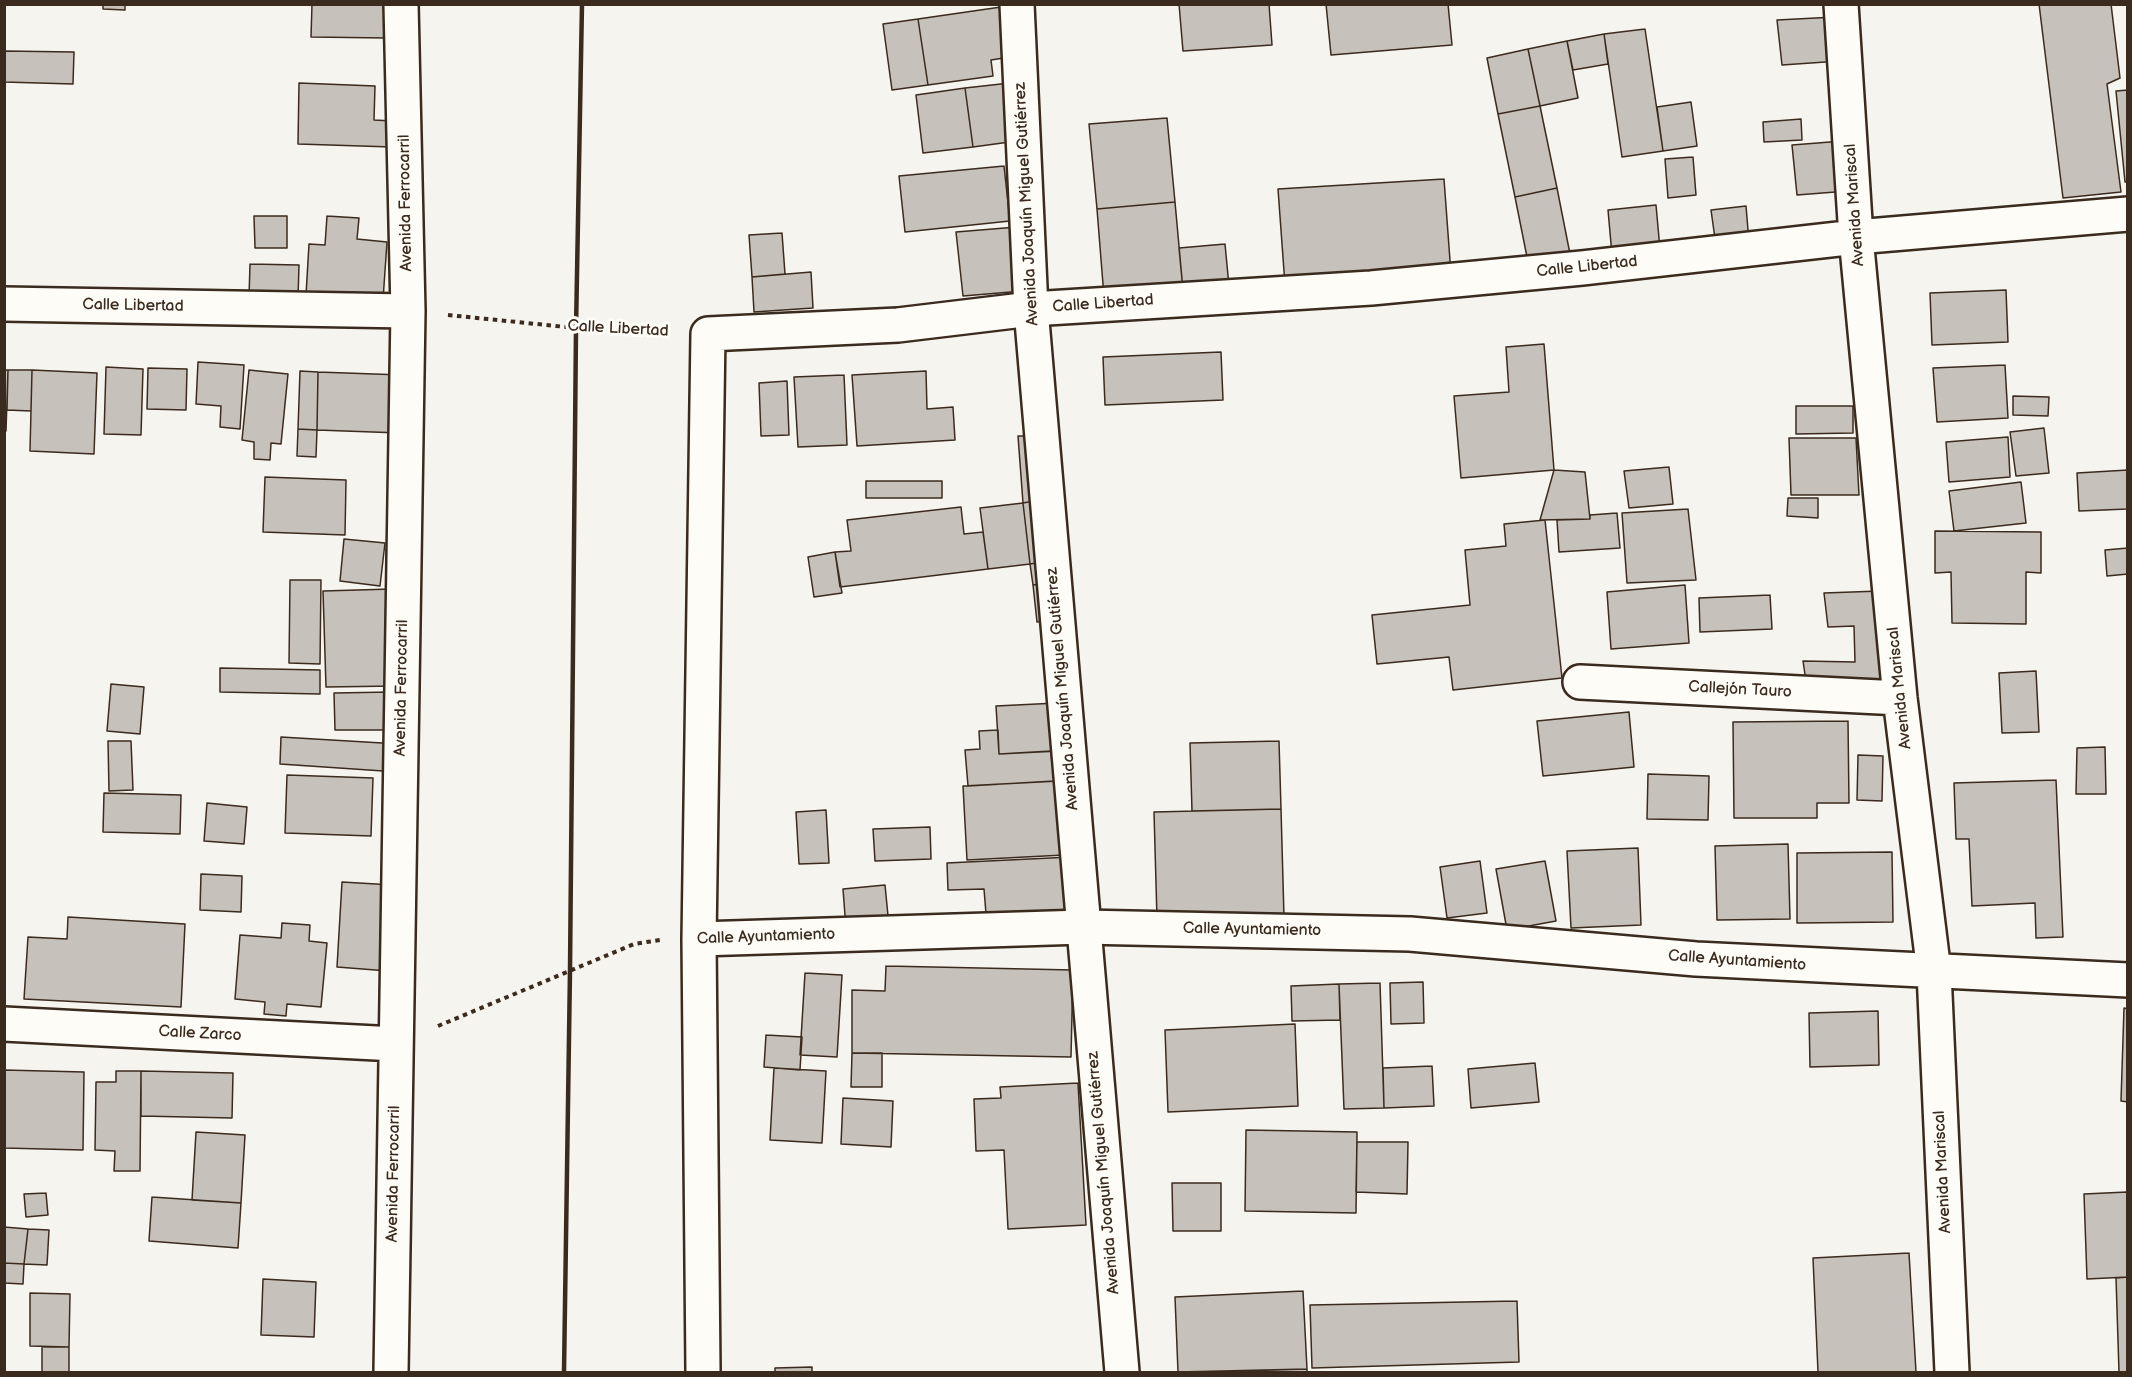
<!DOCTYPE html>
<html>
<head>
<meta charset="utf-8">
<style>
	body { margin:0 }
	#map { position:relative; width:2132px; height:1377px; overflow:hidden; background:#f5f4ee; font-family:"Balsamiq Sans",sans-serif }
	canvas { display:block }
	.frame { position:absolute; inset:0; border:6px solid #3b2a1e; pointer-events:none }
</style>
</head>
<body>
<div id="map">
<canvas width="2132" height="1377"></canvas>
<div class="frame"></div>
</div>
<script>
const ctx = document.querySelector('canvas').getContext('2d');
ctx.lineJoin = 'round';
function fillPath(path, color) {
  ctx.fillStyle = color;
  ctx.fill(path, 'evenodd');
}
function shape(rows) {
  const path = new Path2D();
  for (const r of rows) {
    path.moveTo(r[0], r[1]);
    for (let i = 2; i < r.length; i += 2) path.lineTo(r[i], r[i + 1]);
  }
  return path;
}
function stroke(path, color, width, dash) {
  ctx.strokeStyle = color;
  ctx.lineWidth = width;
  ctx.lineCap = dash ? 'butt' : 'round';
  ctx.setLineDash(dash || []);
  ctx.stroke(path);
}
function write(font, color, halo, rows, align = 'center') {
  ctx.font = font + ' "Balsamiq Sans",sans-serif';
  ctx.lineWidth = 6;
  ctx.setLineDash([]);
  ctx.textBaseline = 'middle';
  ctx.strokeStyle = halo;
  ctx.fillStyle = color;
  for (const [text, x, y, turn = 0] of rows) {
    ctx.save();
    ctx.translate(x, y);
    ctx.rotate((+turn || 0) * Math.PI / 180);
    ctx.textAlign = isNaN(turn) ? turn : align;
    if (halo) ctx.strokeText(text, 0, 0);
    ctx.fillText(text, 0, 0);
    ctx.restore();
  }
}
const building = shape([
	[103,4,125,4,125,10,103,9,103,4],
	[312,4,387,4,386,38,311,37,312,4],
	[1179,4,1269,4,1272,45,1183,51,1179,4],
	[1326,4,1448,4,1452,45,1331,55,1326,4],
	[2039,4,2111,4,2120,78,2107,84,2121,192,2063,198,2039,4],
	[1008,6,1016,56,991,60,993,76,928,85,918,19,1008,6],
	[1835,17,1840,61,1782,65,1777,20,1835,17],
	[918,19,928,85,892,90,883,24,918,19],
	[1645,29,1663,151,1622,157,1604,34,1645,29],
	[1604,34,1608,64,1573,70,1567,41,1604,34],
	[1567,41,1578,98,1540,106,1528,49,1567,41],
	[1528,49,1540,106,1498,114,1487,58,1528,49],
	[4,51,74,52,73,84,4,82,4,51],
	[299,83,375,86,374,120,393,121,392,147,298,144,299,83],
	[1010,83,1017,141,973,147,965,88,1010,83],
	[965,88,973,147,923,153,916,95,965,88],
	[2128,90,2128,182,2125,182,2116,91,2128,90],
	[1691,102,1697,146,1663,151,1657,107,1691,102],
	[1540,106,1557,188,1515,197,1498,114,1540,106],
	[1167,118,1175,202,1097,209,1089,124,1167,118],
	[1801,119,1802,140,1764,142,1763,122,1801,119],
	[1843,141,1848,191,1797,195,1792,145,1843,141],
	[1693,157,1696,195,1668,198,1665,159,1693,157],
	[1004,166,1010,221,905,232,899,176,1004,166],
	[1444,179,1451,274,1285,285,1278,189,1444,179],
	[1557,188,1570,254,1528,262,1515,197,1557,188],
	[1175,202,1183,290,1104,297,1097,209,1175,202],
	[1656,205,1660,249,1612,255,1608,210,1656,205],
	[1746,206,1749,242,1716,246,1711,210,1746,206],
	[254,216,287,216,287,248,255,248,254,216],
	[327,216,359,218,357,239,387,242,383,300,306,295,309,244,325,245,327,216],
	[1017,227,1023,291,963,296,956,232,1017,227],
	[782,233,785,274,752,277,749,235,782,233],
	[1225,244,1229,286,1183,290,1179,248,1225,244],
	[250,264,299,265,298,299,249,297,250,264],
	[811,272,813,308,754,312,752,277,811,272],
	[2006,290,2008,342,1932,345,1930,293,2006,290],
	[1544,344,1554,470,1461,478,1454,396,1509,392,1506,347,1544,344],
	[1221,352,1223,400,1105,405,1103,357,1221,352],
	[198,362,244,365,240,429,220,427,221,406,196,404,198,362],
	[2005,365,2008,418,1937,422,1933,368,2005,365],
	[106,367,143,369,141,435,104,434,106,367],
	[148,368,187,369,186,410,147,409,148,368],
	[4,370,8,370,6,431,4,431,4,370],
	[8,370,32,370,31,411,7,410,8,370],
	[32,370,97,373,94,454,30,451,32,370],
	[249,370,288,374,281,444,271,443,270,460,254,459,254,442,242,440,249,370],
	[300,371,318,372,317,430,298,429,300,371],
	[926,371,927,409,953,407,955,440,857,446,852,375,926,371],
	[318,372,402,375,400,433,317,430,318,372],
	[844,375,847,445,798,447,794,377,844,375],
	[787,381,789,435,761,436,759,383,787,381],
	[2013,396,2049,397,2048,416,2013,415,2013,396],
	[1796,406,1853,406,1853,433,1796,434,1796,406],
	[2044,428,2049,473,2016,476,2010,432,2044,428],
	[298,429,317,430,316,457,297,456,298,429],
	[1018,436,1037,436,1039,500,1023,503,1018,436],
	[2008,437,2010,477,1949,482,1946,442,2008,437],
	[1789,438,1856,438,1859,495,1791,495,1789,438],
	[1669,467,1673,504,1629,508,1624,471,1669,467],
	[1554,470,1585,472,1590,519,1540,520,1554,470],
	[2128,470,2128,509,2079,511,2077,473,2128,470],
	[265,477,346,480,345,535,263,532,265,477],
	[866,481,942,481,942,498,866,498,866,481],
	[2021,482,2026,523,1954,531,1949,491,2021,482],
	[1788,498,1818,498,1818,518,1787,516,1788,498],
	[1039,500,1047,561,1030,564,1023,503,1039,500],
	[1023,503,1030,564,988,569,980,508,1023,503],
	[961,507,964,534,983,532,988,569,840,587,835,552,851,551,847,520,961,507],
	[1688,509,1696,580,1627,583,1622,513,1688,509],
	[1617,513,1620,548,1559,552,1557,520,1590,519,1590,515,1617,513],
	[1545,520,1562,678,1453,690,1449,657,1377,664,1372,615,1470,605,1465,550,1506,546,1504,524,1545,520],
	[1935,531,2041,532,2041,573,2026,572,2026,624,1952,623,1951,572,1935,573,1935,531],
	[344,539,385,543,380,586,340,581,344,539],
	[2128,548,2128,574,2107,576,2105,550,2128,548],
	[835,552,842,593,814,597,808,557,835,552],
	[1047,561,1050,583,1033,585,1030,564,1047,561],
	[290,580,321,580,320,664,289,663,290,580],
	[1050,583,1054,619,1037,622,1033,585,1050,583],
	[1685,585,1689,643,1611,649,1607,592,1685,585],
	[392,589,395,686,326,687,323,591,392,589],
	[1880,591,1889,689,1807,688,1803,661,1855,662,1854,626,1828,627,1824,593,1880,591],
	[1770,595,1772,629,1700,632,1699,598,1770,595],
	[220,668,320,670,320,694,220,692,220,668],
	[2036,671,2039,732,2002,733,1999,673,2036,671],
	[111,684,144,687,140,734,107,731,111,684],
	[392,692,392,730,335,730,334,693,392,692],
	[1057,703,1059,751,999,754,996,706,1057,703],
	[1629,712,1634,767,1543,776,1537,721,1629,712],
	[1848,721,1849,803,1817,803,1817,818,1734,818,1733,722,1848,721],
	[998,730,999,754,1051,751,1054,781,968,786,965,750,980,749,979,731,998,730],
	[281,737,399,744,398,772,280,764,281,737],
	[108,741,131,741,133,790,109,791,108,741],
	[1279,741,1281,809,1192,811,1190,743,1279,741],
	[2105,747,2106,794,2076,794,2077,748,2105,747],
	[1858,755,1883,756,1882,801,1857,800,1858,755],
	[1648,774,1709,776,1708,820,1647,819,1648,774],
	[287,775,373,778,371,836,285,833,287,775],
	[2056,780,2063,937,2036,938,2035,903,1972,906,1969,839,1956,839,1954,783,2056,780],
	[1059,781,1064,855,967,860,963,786,1059,781],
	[104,793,181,795,180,834,103,832,104,793],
	[207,803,247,807,244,844,204,841,207,803],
	[1281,809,1284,917,1157,919,1154,812,1281,809],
	[826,810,829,863,799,864,796,812,826,810],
	[930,827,931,859,875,861,873,829,930,827],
	[1788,844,1790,919,1717,920,1715,846,1788,844],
	[1638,848,1641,925,1571,928,1567,851,1638,848],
	[1892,852,1893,922,1797,923,1797,853,1892,852],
	[1071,857,1074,922,987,926,984,889,948,890,947,863,1071,857],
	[1480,861,1487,913,1447,918,1440,867,1480,861],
	[1545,861,1556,921,1507,930,1496,869,1545,861],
	[201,874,242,876,241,912,200,910,201,874],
	[342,882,393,885,388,971,337,967,342,882],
	[885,885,889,926,846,929,843,889,885,885],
	[68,917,185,924,181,1007,24,999,28,937,67,939,68,917],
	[282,923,310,925,309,941,327,943,321,1007,287,1004,286,1016,264,1014,265,1002,235,999,240,935,281,938,282,923],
	[886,966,1073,970,1071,1057,852,1053,852,990,885,991,886,966],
	[805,973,842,975,837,1057,800,1055,805,973],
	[1423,982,1424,1023,1391,1024,1390,983,1423,982],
	[1380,983,1384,1108,1344,1109,1339,984,1380,983],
	[1339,984,1340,1020,1292,1021,1291,986,1339,984],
	[2124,1008,2128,1009,2128,1102,2121,1101,2124,1008],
	[1878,1011,1879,1065,1810,1067,1809,1013,1878,1011],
	[1295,1024,1298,1106,1168,1112,1165,1030,1295,1024],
	[766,1035,802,1037,800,1070,764,1067,766,1035],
	[852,1053,882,1053,882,1087,851,1087,852,1053],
	[1535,1063,1539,1102,1471,1108,1468,1069,1535,1063],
	[1432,1066,1434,1106,1384,1108,1383,1068,1432,1066],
	[774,1068,826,1071,822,1143,770,1140,774,1068],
	[4,1070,84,1072,83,1150,4,1148,4,1070],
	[116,1071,141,1071,140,1171,114,1171,115,1151,95,1150,96,1082,116,1082,116,1071],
	[141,1071,233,1073,232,1118,141,1116,141,1071],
	[1078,1083,1086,1225,1008,1229,1004,1150,976,1151,974,1099,1001,1098,1000,1087,1078,1083],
	[843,1098,893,1101,891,1147,841,1144,843,1098],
	[1246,1130,1357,1132,1356,1213,1245,1211,1246,1130],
	[196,1132,245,1135,241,1203,192,1200,196,1132],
	[1357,1142,1408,1142,1407,1194,1356,1192,1357,1142],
	[1172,1183,1221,1183,1221,1231,1173,1231,1172,1183],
	[2127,1192,2128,1277,2087,1279,2084,1194,2127,1192],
	[46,1193,48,1215,26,1217,24,1194,46,1193],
	[152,1197,241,1203,238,1248,149,1241,152,1197],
	[4,1227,28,1229,24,1264,4,1263,4,1227],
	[28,1229,49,1230,47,1265,24,1264,28,1229],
	[1909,1253,1916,1372,1818,1372,1813,1258,1909,1253],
	[4,1263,24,1264,23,1284,4,1283,4,1263],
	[2128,1277,2128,1372,2119,1372,2116,1278,2128,1277],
	[263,1279,316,1282,314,1337,261,1335,263,1279],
	[1303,1291,1307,1369,1178,1372,1175,1297,1303,1291],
	[30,1293,70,1294,69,1347,30,1346,30,1293],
	[1517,1301,1519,1362,1312,1368,1310,1305,1517,1301],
	[42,1347,69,1347,69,1372,42,1372,42,1347],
	[812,1367,812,1372,775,1372,775,1368,812,1367],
	[1307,1369,1307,1372,1207,1372,1307,1369]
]);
const path = shape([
	[448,315,576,328,668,331],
	[438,1026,634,944,660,940]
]);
const street = shape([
	[1841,4,1856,237,1900,698,1934,972,1952,1372],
	[4,304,408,311],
	[1580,682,1900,698],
	[699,939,1083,927,1410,934,1696,959,2128,980],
	[4,1024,396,1044],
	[391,1372,408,311,401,4],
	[703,1372,699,939,708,334,898,325,1031,309,1371,288,1582,268,1856,237,2128,214]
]);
const secondary = shape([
	[1017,4,1031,309,1122,1372]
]);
const rail = shape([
	[564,1372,570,970,576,328,582,4]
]);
const streetNames = [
	["Avenida Ferrocarril",406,203,-91],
	["Avenida Joaquín Miguel Gutiérrez",1027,204,-93],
	["Avenida Mariscal",1855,205,-94],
	["Calle Libertad",1587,267,-6],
	["Calle Libertad",1103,304,-4],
	["Calle Libertad",133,306,1],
	["Calle Libertad",618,329,3],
	["Avenida Ferrocarril",402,688,-89],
	["Avenida Mariscal",1900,688,-96],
	["Avenida Joaquín Miguel Gutiérrez",1063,689,-95],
	["Callejón Tauro",1740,690,3],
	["Calle Ayuntamiento",1252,930,1],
	["Calle Ayuntamiento",766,937,-2],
	["Calle Ayuntamiento",1737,961,4],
	["Calle Zarco",200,1034,3],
	["Avenida Mariscal",1943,1172,-93],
	["Avenida Joaquín Miguel Gutiérrez",1104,1173,-95],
	["Avenida Ferrocarril",394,1174,-89]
];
fillPath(building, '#c7c1bb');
stroke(building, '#3b2a1e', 1.5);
stroke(street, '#3b2a1e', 38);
stroke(secondary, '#3b2a1e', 38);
stroke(path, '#3b2a1e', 4, [4.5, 4.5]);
stroke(street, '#fdfcf7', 33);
stroke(secondary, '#fdfcf7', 33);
stroke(rail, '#3b2a1e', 4.5);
write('16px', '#3b2a1e', '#fdfcf7', streetNames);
</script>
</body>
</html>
